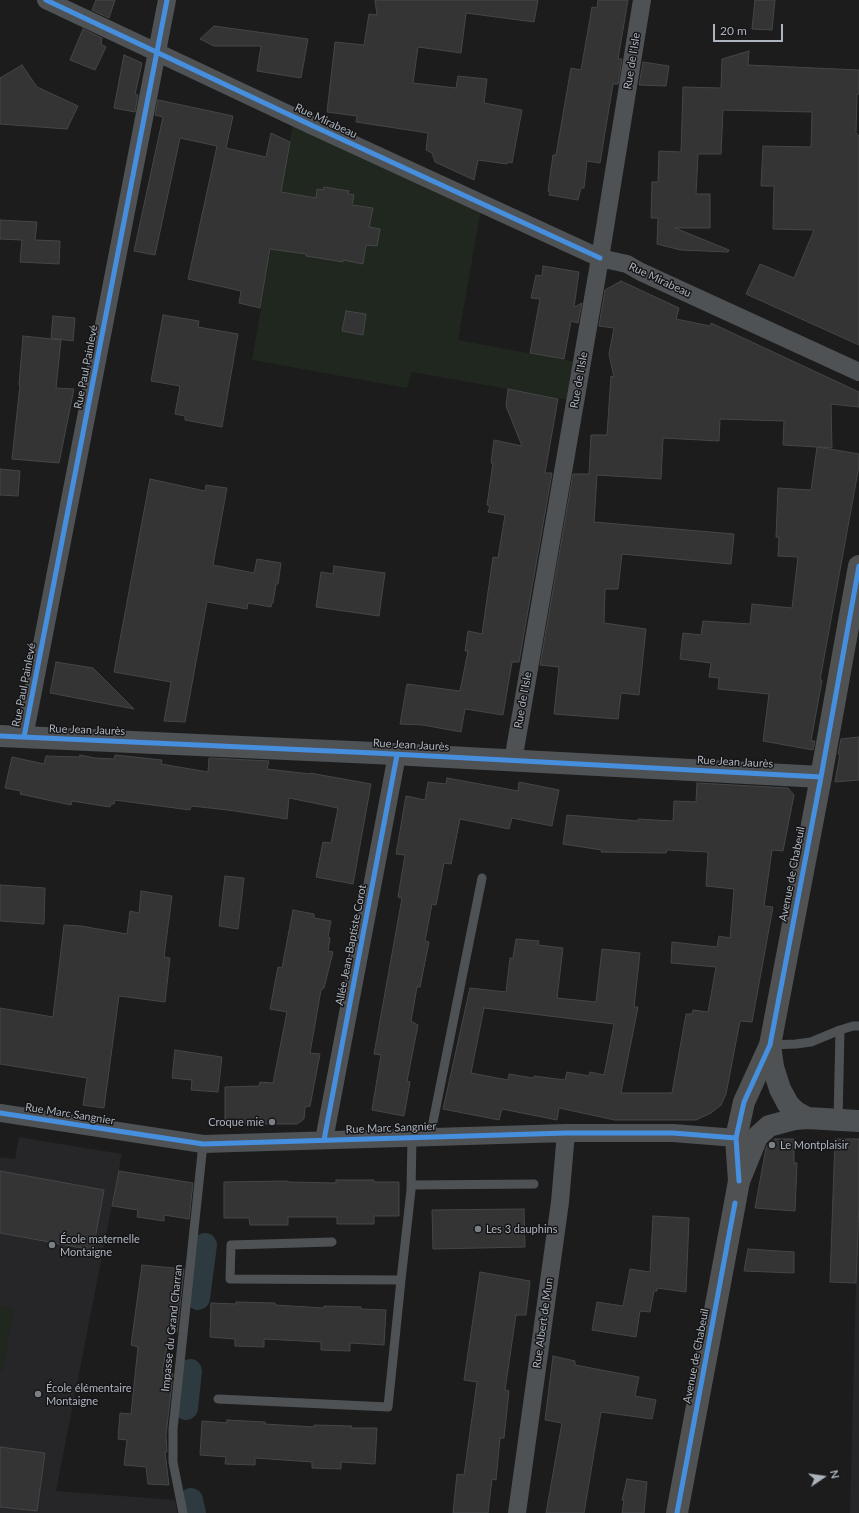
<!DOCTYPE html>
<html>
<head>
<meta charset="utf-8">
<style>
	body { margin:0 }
	#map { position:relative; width:859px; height:1513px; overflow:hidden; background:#1c1c1c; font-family:Lato,sans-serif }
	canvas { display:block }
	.north { position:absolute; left:803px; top:1457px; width:40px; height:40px; -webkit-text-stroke:3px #161618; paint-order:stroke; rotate:77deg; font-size:11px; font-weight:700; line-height:16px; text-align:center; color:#adb4bd }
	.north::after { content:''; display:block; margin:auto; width:14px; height:18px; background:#adb4bd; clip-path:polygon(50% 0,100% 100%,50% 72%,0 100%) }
	.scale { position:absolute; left:713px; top:24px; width:70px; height:18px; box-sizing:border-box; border:2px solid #adb4bd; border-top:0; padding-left:5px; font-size:12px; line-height:14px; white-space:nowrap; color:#adb4bd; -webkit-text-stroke:3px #161618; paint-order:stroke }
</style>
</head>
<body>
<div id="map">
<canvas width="859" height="1513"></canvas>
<div class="north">N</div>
<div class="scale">20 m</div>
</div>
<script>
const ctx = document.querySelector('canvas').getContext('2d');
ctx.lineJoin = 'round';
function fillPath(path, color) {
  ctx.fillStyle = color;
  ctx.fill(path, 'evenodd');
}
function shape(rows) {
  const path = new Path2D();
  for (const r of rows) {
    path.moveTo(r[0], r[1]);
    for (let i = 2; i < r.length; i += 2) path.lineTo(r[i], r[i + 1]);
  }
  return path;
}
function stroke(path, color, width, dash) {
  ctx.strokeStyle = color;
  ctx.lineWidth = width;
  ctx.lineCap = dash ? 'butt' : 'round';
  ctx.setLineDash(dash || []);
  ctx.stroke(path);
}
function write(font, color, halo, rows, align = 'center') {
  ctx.font = font + ' Lato,sans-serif';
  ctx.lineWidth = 3;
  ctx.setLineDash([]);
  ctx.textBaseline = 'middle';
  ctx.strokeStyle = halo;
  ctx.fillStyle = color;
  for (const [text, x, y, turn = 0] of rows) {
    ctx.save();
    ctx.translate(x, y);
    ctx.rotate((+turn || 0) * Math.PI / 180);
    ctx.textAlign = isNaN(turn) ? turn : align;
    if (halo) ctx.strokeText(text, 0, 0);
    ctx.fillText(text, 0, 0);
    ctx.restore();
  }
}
const built = shape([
	[19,1137,122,1154,56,1491,175,1500,177,1513,0,1513,0,1157,15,1159],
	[859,1202,859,1513,850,1513,856,1283]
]);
const green = shape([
	[294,117,482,204,458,340,582,363,575,401,412,372,407,388,252,360],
	[0,1306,14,1308,3,1372,0,1371]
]);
const canal = shape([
	[198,1298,205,1245],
	[186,1408,190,1371],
	[191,1500,194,1513]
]);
const building = shape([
	[96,0,115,0,109,18,92,10,96,0],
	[375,0,538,0,534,22,466,13,461,53,418,47,413,83,456,88,458,76,487,79,484,103,522,110,512,163,508,162,507,164,478,160,474,180,435,162,432,153,426,150,428,133,356,122,357,116,327,112,335,42,364,45,369,14,377,15,375,0],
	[598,0,628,0,618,59,622,59,618,84,613,84,600,163,587,161,584,188,581,188,578,200,549,195,550,192,548,191,553,155,556,155,571,68,581,70,592,7,597,8,598,0],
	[755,0,775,0,772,30,752,29,755,0],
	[214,26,308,39,301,78,257,71,261,46,214,46,200,39,214,26],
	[83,29,102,38,101,44,106,47,95,70,70,60,83,29],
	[749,51,748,65,859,70,859,94,857,94,856,133,859,136,859,345,746,294,760,264,794,278,814,230,773,229,774,186,761,186,763,146,811,147,812,112,723,110,721,154,698,154,696,194,710,194,710,228,675,228,729,250,728,252,681,250,657,244,658,218,651,218,652,182,658,182,659,151,681,152,683,87,721,88,722,59,749,51],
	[124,55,142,63,135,94,138,95,135,112,114,108,124,55],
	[643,62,669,66,666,86,639,85,643,62],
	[22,65,37,87,78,106,67,129,0,124,0,78,22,65],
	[158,100,233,116,226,148,266,157,271,133,290,142,281,192,316,198,317,189,323,190,324,187,349,191,348,194,354,195,352,205,373,208,369,227,380,229,377,246,366,245,363,264,343,260,343,262,306,256,306,254,270,249,260,308,239,303,241,291,188,279,217,146,180,138,155,255,134,251,163,117,155,115,158,100],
	[0,220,37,222,35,240,60,241,59,264,20,262,22,240,0,239,0,220],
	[543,266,579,272,574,307,582,303,578,323,571,321,564,359,530,353,540,299,531,298,536,275,542,276,543,266],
	[621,281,679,308,676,319,710,326,711,323,859,392,859,407,831,404,832,448,818,447,859,454,859,466,820,680,822,680,811,741,815,741,813,750,763,741,769,694,718,689,719,678,709,677,711,663,680,659,683,633,701,635,703,621,750,624,752,604,792,608,798,557,778,556,779,537,776,537,778,488,811,490,817,447,783,445,784,421,720,419,719,441,663,438,661,479,597,475,594,522,734,534,731,564,622,554,618,589,605,589,604,623,646,629,639,695,621,693,618,719,554,714,559,667,540,665,573,474,589,474,591,435,607,435,611,376,614,377,609,354,614,328,599,326,605,290,621,281],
	[346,311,366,314,363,335,342,331,346,311],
	[163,315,199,321,198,327,238,334,222,427,185,420,185,416,175,414,180,386,151,381,163,315],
	[53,316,75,318,73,341,51,338,53,316],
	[23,336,61,340,56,388,74,389,59,463,12,459,20,385,19,385,23,336],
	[508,389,558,399,545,473,552,473,519,662,512,662,503,715,465,709,461,732,423,725,400,724,407,684,460,691,468,651,465,651,468,631,482,634,493,557,498,558,505,515,488,512,490,506,487,505,493,463,491,463,494,440,522,446,506,406,508,389],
	[0,469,20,471,18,496,0,495,0,469],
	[150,479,205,491,206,485,227,488,213,565,254,573,257,559,281,563,278,584,276,584,273,603,272,603,271,607,248,603,247,609,207,602,185,722,164,721,171,682,114,672,150,479],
	[334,566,385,573,379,616,316,607,321,572,333,574,334,566],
	[56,662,93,668,134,709,50,693,56,662],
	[859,737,859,780,835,782,840,754,838,754,841,739,859,737],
	[80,755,95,758,114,759,115,755,162,760,161,764,208,772,209,758,269,761,267,769,310,774,310,773,371,784,353,884,316,877,323,842,331,843,338,808,289,798,287,819,228,810,191,806,190,810,115,800,114,804,111,804,110,807,72,801,71,805,20,794,21,791,5,788,12,757,44,764,46,756,80,757,80,755],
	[447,778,518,791,519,782,559,790,552,826,512,818,509,829,460,819,451,864,444,863,436,905,432,904,425,941,429,942,420,987,417,987,411,1021,418,1025,407,1081,410,1082,404,1116,372,1110,381,1055,374,1054,402,898,398,897,405,855,396,854,406,796,425,800,428,782,446,784,447,778],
	[697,783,788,788,794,795,783,851,772,850,764,906,773,907,752,1022,740,1021,726,1094,721,1105,711,1113,696,1120,615,1120,559,1108,557,1120,502,1109,499,1120,443,1109,470,988,506,992,510,958,513,958,516,939,539,941,538,945,563,948,557,998,596,1002,602,949,640,953,634,1007,638,1007,621,1093,672,1093,686,1014,692,1014,693,1010,708,1012,716,967,671,963,672,942,717,947,719,936,730,938,734,889,706,886,708,852,667,850,666,853,601,852,602,850,563,844,567,815,638,821,638,819,673,821,674,801,696,802,697,783],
	[484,1008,614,1024,604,1075,590,1072,589,1076,567,1072,565,1080,534,1076,533,1078,509,1074,508,1080,471,1073,484,1008],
	[225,876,244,878,238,929,219,926,225,876],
	[0,885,45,888,44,924,0,921,0,885],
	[141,891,172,896,164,957,170,958,165,1002,119,996,104,1108,83,1105,87,1078,0,1064,0,1008,53,1017,64,925,81,926,127,934,130,911,139,913,141,891],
	[293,910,314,914,314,918,331,921,328,937,330,938,328,951,333,952,324,988,321,990,310,1053,320,1054,310,1106,305,1107,304,1119,297,1124,225,1124,225,1087,259,1086,260,1082,273,1083,287,1012,270,1009,278,967,282,968,293,910],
	[175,1050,222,1057,218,1092,191,1090,192,1080,172,1078,175,1050],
	[775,1139,794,1139,794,1163,797,1163,795,1211,755,1208,766,1148,768,1144,775,1139],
	[835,1139,859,1139,859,1202,856,1283,830,1282,835,1139],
	[0,1171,104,1190,93,1250,0,1233,0,1171],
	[119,1171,193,1183,189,1219,164,1215,164,1221,137,1217,138,1210,112,1206,119,1171],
	[336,1180,374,1180,374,1182,399,1182,399,1216,374,1216,374,1224,337,1224,337,1217,288,1217,288,1225,250,1225,249,1218,224,1218,224,1182,288,1181,288,1182,336,1183,336,1180],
	[524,1209,525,1247,433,1249,432,1210,524,1209],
	[653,1216,689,1218,686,1292,657,1288,657,1291,654,1291,650,1312,640,1311,636,1337,592,1330,597,1302,623,1306,630,1269,650,1272,653,1216],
	[748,1249,794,1252,794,1273,744,1271,748,1249],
	[142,1265,184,1269,177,1332,170,1330,162,1373,173,1374,166,1435,167,1452,165,1452,169,1485,148,1484,146,1467,124,1465,127,1440,118,1439,120,1413,131,1414,138,1347,131,1345,142,1265],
	[480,1272,530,1281,526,1315,516,1315,505,1390,509,1391,504,1438,500,1438,496,1480,492,1479,488,1513,453,1513,457,1474,464,1475,477,1382,464,1380,480,1272],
	[236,1302,275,1303,275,1305,324,1308,324,1306,361,1307,361,1309,386,1310,384,1345,350,1343,350,1351,321,1350,321,1342,264,1339,264,1347,235,1346,235,1339,210,1337,211,1303,237,1304,236,1302],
	[553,1356,575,1361,575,1365,639,1377,635,1396,656,1400,652,1419,601,1412,584,1513,546,1513,562,1423,545,1420,553,1356],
	[227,1420,265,1422,265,1424,314,1427,314,1425,352,1426,351,1428,377,1428,375,1464,341,1462,341,1469,312,1468,312,1462,255,1458,255,1465,225,1464,226,1457,200,1455,202,1421,227,1423,227,1420],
	[0,1447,45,1453,37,1511,0,1507,0,1447],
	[627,1479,647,1482,644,1513,622,1513,624,1500,622,1500,627,1479]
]);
const service = shape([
	[770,1045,796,1044,811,1042,840,1030,853,1026,859,1026],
	[838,1120,840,1030],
	[430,1137,482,878],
	[411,1185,534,1184],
	[401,1280,411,1190,412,1138],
	[218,1399,388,1407,401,1280,230,1279,231,1245,332,1242],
	[183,1513,173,1462,173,1429,203,1144]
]);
const minor = shape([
	[46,0,311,125,600,258,627,264,641,272,859,372],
	[24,737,167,0],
	[513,761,600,258,642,0],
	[0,1113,203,1144,566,1133,673,1133,736,1138],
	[324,1140,397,755],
	[517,1513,560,1202,566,1133]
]);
const tertiary = shape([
	[0,736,374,753,821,777],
	[770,1045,773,1067,780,1089,788,1104,796,1112,807,1118],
	[739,1181,757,1137,769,1126,795,1119,807,1118,859,1121]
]);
const secondary = shape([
	[677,1513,735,1203,739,1181,736,1138,744,1102,770,1045,821,777,859,566]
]);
const cycleway = shape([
	[46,0,311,125,600,258],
	[0,736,374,753,821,777],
	[24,737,167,0],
	[0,1113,203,1144,566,1133,673,1133,736,1138],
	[324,1140,397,755],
	[739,1181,736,1138,744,1102,770,1045,821,777,859,566],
	[677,1513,735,1203]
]);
const markers = [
	[272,1122,4,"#7a7f85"],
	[772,1145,4,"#7a7f85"],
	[478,1229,4,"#7a7f85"],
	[52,1245,4,"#7a7f85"],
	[38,1394,4,"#7a7f85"]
];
const streetNames = [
	["Rue de l'Isle",632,61,-81],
	["Rue Mirabeau",326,121,25],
	["Rue Mirabeau",660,280,25],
	["Rue Paul Painlevé",86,367,-79],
	["Rue de l'Isle",579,380,-80],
	["Rue Paul Painlevé",24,685,-79],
	["Rue de l'Isle",523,700,-80],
	["Rue Jean Jaurès",87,730,2],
	["Rue Jean Jaurès",411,745,3],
	["Rue Jean Jaurès",735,762,3],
	["Avenue de Chabeuil",792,874,-79],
	["Allée Jean-Baptiste Corot",351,945,-79],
	["Rue Marc Sangnier",70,1114,9],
	["Rue Marc Sangnier",391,1128,-2],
	["Rue Albert de Mun",543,1323,-82],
	["Impasse du Grand Charran",172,1328,-84],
	["Avenue de Chabeuil",696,1356,-79]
];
const poiNames = [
	["Croque mie",264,1122,"right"],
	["Le Montplaisir",780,1145],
	["Les 3 dauphins",486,1229],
	["École maternelle",60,1239],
	["Montaigne",60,1252],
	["École élémentaire",46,1388],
	["Montaigne",46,1401]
];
fillPath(built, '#262628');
fillPath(green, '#1f271f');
stroke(canal, '#2d3a3f', 24);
fillPath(building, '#343434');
stroke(building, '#444648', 1);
stroke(service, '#4f5255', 9);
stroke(minor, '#4f5255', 18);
stroke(tertiary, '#4f5255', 22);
stroke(secondary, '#4f5153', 22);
stroke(cycleway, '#468fdf', 5);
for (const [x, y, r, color] of markers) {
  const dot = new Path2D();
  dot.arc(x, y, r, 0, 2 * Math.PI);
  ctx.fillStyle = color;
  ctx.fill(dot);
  stroke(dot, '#161618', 1.5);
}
write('11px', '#adb4bd', '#161618', streetNames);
write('11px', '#adb4bd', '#161618', poiNames, 'left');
</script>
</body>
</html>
